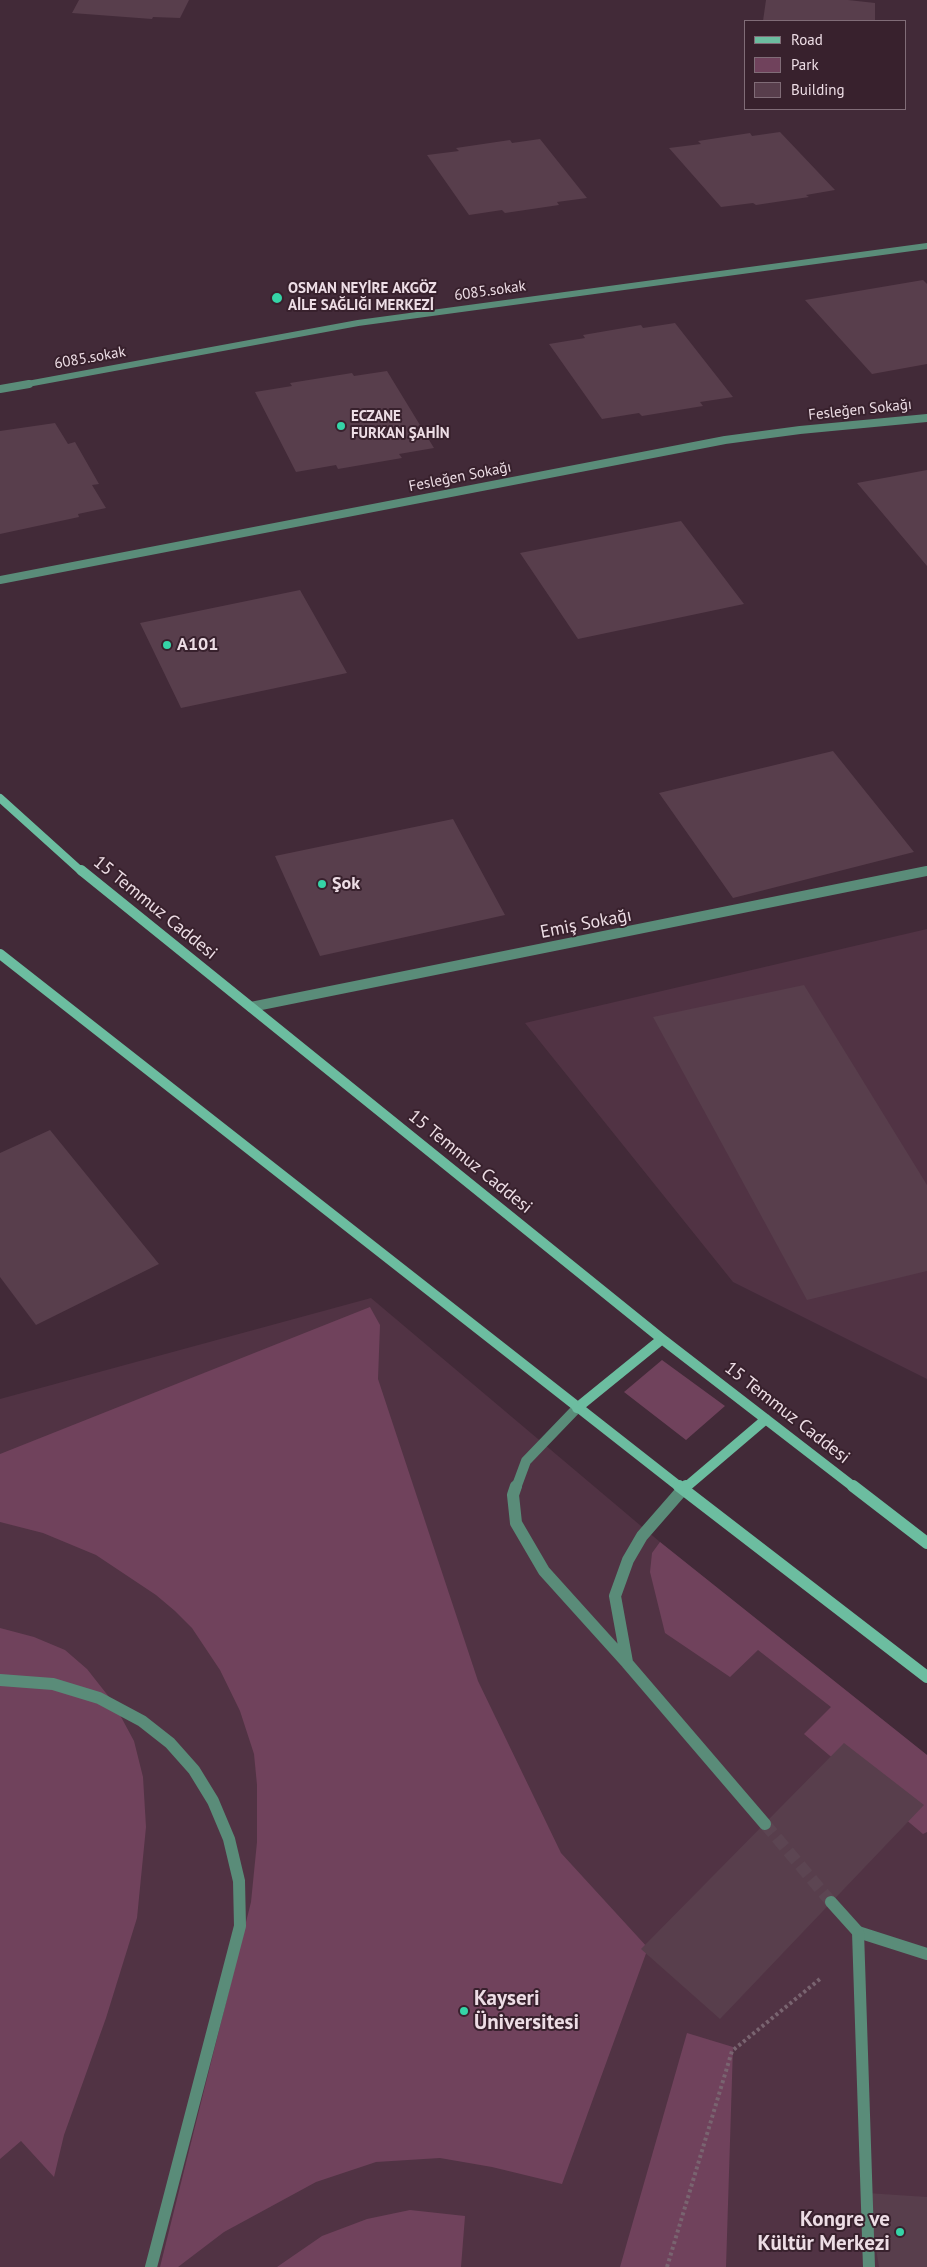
<!DOCTYPE html>
<html>
<head>
<meta charset="utf-8">
<style>
	body { margin:0 }
	#map { position:relative; width:927px; height:2267px; overflow:hidden; background:#422a38; font-family:"PT Sans",sans-serif }
	canvas { display:block }
	.legend { position:absolute; left:744px; top:20px; width:162px; height:90px; box-sizing:border-box; background:#38212d; border:1px solid #806c77; margin:0; padding:6px 9px; list-style:none; font-size:15px; color:#eddde5 }
	.legend li { display:flex; align-items:center; gap:10px; height:25px }
	.legend b { width:25px; border:1px solid #806c77 }
</style>
</head>
<body>
<div id="map">
<canvas width="927" height="2267"></canvas>
<ul class="legend">
<li><b style="height:6px;background:#6cbda0"></b>Road</li>
<li><b style="height:14px;background:#70425c"></b>Park</li>
<li><b style="height:14px;background:#583e4c"></b>Building</li>
</ul>
</div>
<script>
const ctx = document.querySelector('canvas').getContext('2d');
ctx.lineJoin = 'round';
function fillPath(path, color) {
  ctx.fillStyle = color;
  ctx.fill(path, 'evenodd');
}
function shape(rows) {
  const path = new Path2D();
  for (const r of rows) {
    path.moveTo(r[0], r[1]);
    for (let i = 2; i < r.length; i += 2) path.lineTo(r[i], r[i + 1]);
  }
  return path;
}
function stroke(path, color, width, dash) {
  ctx.strokeStyle = color;
  ctx.lineWidth = width;
  ctx.lineCap = dash ? 'butt' : 'round';
  ctx.setLineDash(dash || []);
  ctx.stroke(path);
}
function write(font, color, halo, rows, align = 'center') {
  ctx.font = font + ' "PT Sans",sans-serif';
  ctx.lineWidth = 4;
  ctx.setLineDash([]);
  ctx.textBaseline = 'middle';
  ctx.strokeStyle = halo;
  ctx.fillStyle = color;
  for (const [text, x, y, turn = 0] of rows) {
    ctx.save();
    ctx.translate(x, y);
    ctx.rotate((+turn || 0) * Math.PI / 180);
    ctx.textAlign = isNaN(turn) ? turn : align;
    if (halo) ctx.strokeText(text, 0, 0);
    ctx.fillText(text, 0, 0);
    ctx.restore();
  }
}
const built = shape([
	[927,929,927,1379,733,1282,525,1023],
	[371,1298,660,1542,927,1755,927,2267,0,2267,0,1399]
]);
const green = shape([
	[370,1307,380,1325,378,1379,478,1681,561,1853,648,1948,562,2184,492,2167,440,2158,376,2162,316,2182,224,2232,178,2267,160,2267,251,1902,257,1842,257,1785,254,1754,240,1711,220,1670,192,1628,175,1611,156,1595,96,1555,43,1533,0,1522,0,1454],
	[662,1360,725,1406,686,1440,624,1392],
	[660,1542,927,1755,927,1832,923,1834,804,1734,831,1707,758,1650,730,1677,665,1633,650,1572,652,1553],
	[0,1628,34,1637,65,1650,87,1669,113,1702,134,1741,143,1777,146,1827,137,1918,106,2018,64,2135,54,2177,21,2141,0,2159],
	[687,2033,733,2047,726,2267,620,2267],
	[410,2210,465,2216,461,2267,277,2267,322,2236,367,2219]
]);
const building = shape([
	[79,0,189,0,180,18,153,17,152,19,72,13],
	[766,0,848,0,875,3,875,21,763,21],
	[780,132,835,190,806,195,809,197,756,205,753,203,721,207,669,148,701,144,698,141,750,133,752,136],
	[540,139,587,198,557,202,559,205,505,213,502,210,469,215,427,155,459,151,456,148,510,140,512,143],
	[923,280,927,284,927,364,872,374,805,300],
	[675,323,733,397,700,402,703,406,642,416,639,413,602,419,549,344,585,338,583,335,641,325,643,328],
	[387,371,434,448,399,454,402,458,338,469,336,465,296,472,255,392,292,386,290,383,352,373,354,376],
	[55,423,68,444,75,442,99,484,92,485,106,508,78,514,79,517,0,534,0,431],
	[927,470,927,566,857,483],
	[681,521,744,604,578,639,520,553],
	[300,590,347,673,181,708,140,623],
	[833,751,914,852,733,898,659,793],
	[453,819,505,915,320,956,275,856],
	[804,985,927,1185,927,1271,807,1300,653,1017],
	[50,1130,159,1264,36,1325,0,1277,0,1153],
	[844,1743,924,1805,720,2019,641,1949],
	[867,2193,927,2197,927,2267,879,2267]
]);
const minorTunnel = shape([
	[765,1824,831,1902]
]);
const path = shape([
	[667,2267,732,2051,820,1979]
]);
const service = shape([
	[858,1932,927,1954]
]);
const minorFar3 = shape([
	[22,385,358,323,927,246]
]);
const minorFar2 = shape([
	[0,389,29,384],
	[0,580,725,440,800,430,927,418],
	[924,872,927,871]
]);
const minorFar1 = shape([
	[251,1007,927,871],
	[516,1488,526,1461,577,1408]
]);
const minor = shape([
	[516,1486,513,1495,516,1523,544,1571,627,1663,765,1824],
	[627,1662,615,1596,628,1560,642,1536,683,1489],
	[0,1680,53,1684,99,1698,142,1721,170,1743,194,1770,213,1801,229,1839,239,1881,240,1926,151,2267],
	[831,1902,858,1932,869,2267]
]);
const secondaryFar2 = shape([
	[0,798,82,872]
]);
const secondaryFar1 = shape([
	[81,870,662,1339,855,1488],
	[0,954,681,1488],
	[577,1408,662,1339],
	[685,1488,766,1419]
]);
const secondary = shape([
	[679,1486,927,1677],
	[853,1486,927,1543],
	[683,1489,686,1486]
]);
const markers = [
	[277,298,6,"#35d4a7"],
	[341,426,5,"#35d4a7"],
	[167,645,5,"#35d4a7"],
	[322,884,5,"#35d4a7"],
	[464,2011,5,"#35d4a7"],
	[900,2232,5,"#35d4a7"]
];
const farPoinames = [
	["OSMAN NEYİRE AKGÖZ",288,289],
	["AİLE SAĞLIĞI MERKEZİ",288,306],
	["ECZANE",351,417],
	["FURKAN ŞAHİN",351,434]
];
const farStreetnames = [
	["6085.sokak",490,291,-8],
	["6085.sokak",90,358,-10],
	["Fesleğen Sokağı",860,410,-6],
	["Fesleğen Sokağı",460,477,-11]
];
const poiNames = [
	["A101",177,645],
	["Şok",332,884]
];
const streetNames = [
	["15 Temmuz Caddesi",155,908,39],
	["Emiş Sokağı",586,924,-11],
	["15 Temmuz Caddesi",470,1162,39],
	["15 Temmuz Caddesi",787,1413,38]
];
const nearPoinames = [
	["Kayseri",474,1999],
	["Üniversitesi",474,2023],
	["Kongre ve",890,2220,"right"],
	["Kültür Merkezi",890,2244,"right"]
];
fillPath(built, '#513344');
fillPath(green, '#70425c');
fillPath(building, '#583e4c');
stroke(minorTunnel, '#5c4552', 12, [12, 6]);
stroke(path, '#796470', 4, [3, 3]);
stroke(service, '#5a8c79', 12);
stroke(minorFar3, '#5a8c79', 6);
stroke(minorFar2, '#5a8c79', 8);
stroke(minorFar1, '#5a8c79', 10);
stroke(minor, '#5a8c79', 12);
stroke(secondaryFar2, '#6cbda0', 8);
stroke(secondaryFar1, '#6cbda0', 10);
stroke(secondary, '#6cbda0', 12);
for (const [x, y, r, color] of markers) {
  const dot = new Path2D();
  dot.arc(x, y, r, 0, 2 * Math.PI);
  ctx.fillStyle = color;
  ctx.fill(dot);
  stroke(dot, '#38212d', 2);
}
write('bold 15px', '#eddde5', '#38212d', farPoinames, 'left');
write('15px', '#eddde5', '#38212d', farStreetnames);
write('bold 18px', '#eddde5', '#38212d', poiNames, 'left');
write('18px', '#eddde5', '#38212d', streetNames);
write('bold 21px', '#eddde5', '#38212d', nearPoinames, 'left');
</script>
</body>
</html>
